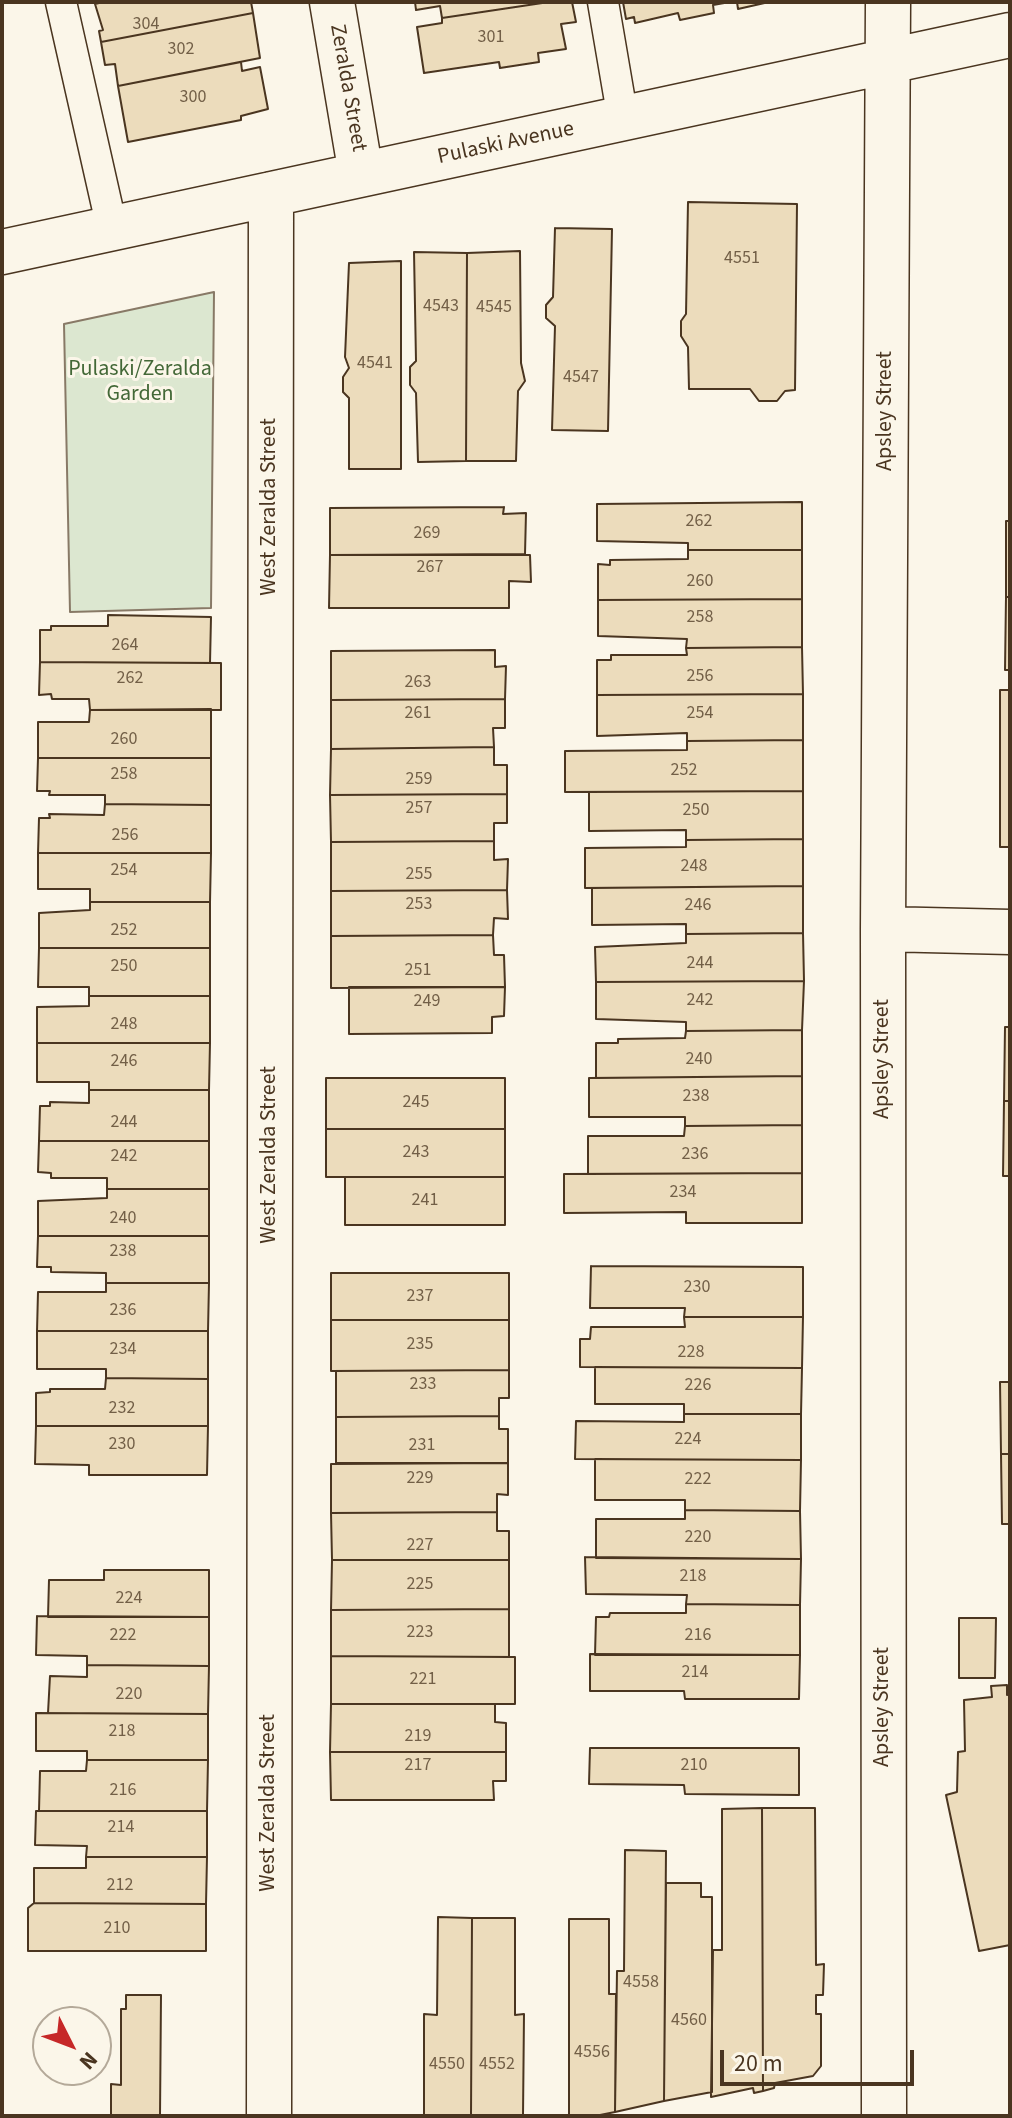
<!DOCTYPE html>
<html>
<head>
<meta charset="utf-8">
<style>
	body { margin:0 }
	#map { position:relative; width:1012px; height:2118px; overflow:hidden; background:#fbf6e9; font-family:"Source Sans 3",sans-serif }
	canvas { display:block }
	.frame { position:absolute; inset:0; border:4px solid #4a3520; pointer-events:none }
	.north { position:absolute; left:32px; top:2006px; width:80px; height:80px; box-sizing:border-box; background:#fbf6e9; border:2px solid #b4a999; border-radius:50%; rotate:132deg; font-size:22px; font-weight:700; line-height:32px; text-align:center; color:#4a3520 }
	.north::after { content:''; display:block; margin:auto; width:28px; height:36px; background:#c62828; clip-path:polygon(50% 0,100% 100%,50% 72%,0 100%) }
	.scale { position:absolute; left:720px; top:2050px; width:194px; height:36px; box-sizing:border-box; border:4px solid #4a3520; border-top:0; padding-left:10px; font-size:24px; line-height:28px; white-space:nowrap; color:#4a3520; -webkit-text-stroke:6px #fbf6e9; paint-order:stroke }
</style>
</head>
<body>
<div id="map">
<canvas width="1012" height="2118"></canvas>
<div class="frame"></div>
<div class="north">N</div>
<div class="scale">20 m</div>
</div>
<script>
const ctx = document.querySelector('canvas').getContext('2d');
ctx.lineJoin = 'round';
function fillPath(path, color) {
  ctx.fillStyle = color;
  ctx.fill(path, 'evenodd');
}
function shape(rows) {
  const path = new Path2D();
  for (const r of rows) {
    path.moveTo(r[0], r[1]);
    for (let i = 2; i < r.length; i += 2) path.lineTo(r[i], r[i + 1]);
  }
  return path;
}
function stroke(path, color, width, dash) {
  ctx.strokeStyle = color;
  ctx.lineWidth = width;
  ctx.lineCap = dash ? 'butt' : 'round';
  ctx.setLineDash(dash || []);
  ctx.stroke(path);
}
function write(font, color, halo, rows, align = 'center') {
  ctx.font = font + ' "Source Sans 3",sans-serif';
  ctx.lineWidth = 6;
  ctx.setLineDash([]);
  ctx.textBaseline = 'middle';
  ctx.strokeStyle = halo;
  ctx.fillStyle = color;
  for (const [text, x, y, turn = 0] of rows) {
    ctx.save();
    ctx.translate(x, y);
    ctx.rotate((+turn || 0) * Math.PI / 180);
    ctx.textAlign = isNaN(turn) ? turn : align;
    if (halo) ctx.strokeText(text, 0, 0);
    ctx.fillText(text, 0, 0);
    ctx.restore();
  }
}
const green = shape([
	[214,292,211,608,70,612,64,324,214,292]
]);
const building = shape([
	[103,2,251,2,253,13,101,42,99,31,103,30,95,4,103,2],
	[415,2,549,2,442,18,440,6,416,10,415,2],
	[549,2,572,2,576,22,561,24,566,49,538,53,539,62,500,68,499,62,424,73,417,27,442,23,442,18,549,2],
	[623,2,730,2,713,5,714,13,680,20,678,13,635,23,634,17,626,19,623,2],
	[737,2,769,2,738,9,737,2],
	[253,13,260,58,118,86,115,64,105,65,101,42,253,13],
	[241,62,242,71,260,67,268,109,241,116,241,120,128,142,118,86,241,62],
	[688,202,797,204,795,390,785,391,777,401,759,401,750,389,689,389,688,347,681,336,681,321,686,314,688,202],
	[555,228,612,229,608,431,552,430,555,326,546,318,546,305,553,297,555,228],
	[520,251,521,363,525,381,518,391,516,461,466,461,467,253,520,251],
	[414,252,467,253,466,461,418,462,416,393,410,385,410,367,416,361,414,252],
	[401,261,401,469,349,469,349,398,343,392,343,377,349,368,345,357,349,263,401,261],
	[802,502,802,550,688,550,688,543,597,541,597,504,802,502],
	[504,507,503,514,526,513,525,554,330,555,330,508,504,507],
	[1006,521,1010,521,1010,597,1006,597,1006,521],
	[688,550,802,550,802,599,598,600,598,564,610,565,610,560,688,559,688,550],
	[330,555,530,555,531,582,509,581,509,608,329,608,330,555],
	[1006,597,1010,597,1010,670,1005,670,1006,597],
	[802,599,802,647,686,648,687,639,598,636,598,600,802,599],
	[108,615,211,617,210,663,40,662,40,630,51,630,51,626,108,626,108,615],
	[802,647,803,694,597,695,597,660,611,660,611,655,687,655,686,648,802,647],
	[495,650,495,667,506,666,505,699,331,700,331,651,495,650],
	[40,662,221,663,221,710,90,710,89,699,52,699,51,694,39,695,40,662],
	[1000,690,1010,690,1010,847,1000,847,1000,690],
	[803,694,803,740,687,741,687,733,597,736,597,695,803,694],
	[505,699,505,728,493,728,494,747,331,749,331,700,505,699],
	[211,709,211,758,38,758,38,722,89,722,90,710,211,709],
	[803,740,803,791,565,792,565,751,687,750,687,741,803,740],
	[494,747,494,765,507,765,507,794,330,795,331,749,494,747],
	[38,758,211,758,211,805,105,804,105,795,49,795,50,791,37,791,38,758],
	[803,791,803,839,686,840,686,830,589,831,589,792,803,791],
	[507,794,507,823,494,823,494,841,331,842,330,795,507,794],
	[105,804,211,805,211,853,38,853,39,818,50,818,49,814,104,815,105,804],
	[803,839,803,886,585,888,585,848,686,847,686,840,803,839],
	[494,841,494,860,508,859,507,890,331,891,331,842,494,841],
	[38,853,211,853,210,902,90,902,90,889,38,889,38,853],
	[803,886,803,933,686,934,686,924,592,925,592,888,803,886],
	[507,890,508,919,494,918,493,935,331,936,331,891,507,890],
	[90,902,210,902,210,948,39,948,39,913,90,910,90,902],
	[803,933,804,981,596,982,595,947,686,943,686,934,803,933],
	[493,935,494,955,504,955,505,987,331,988,331,936,493,935],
	[39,948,210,948,210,996,89,996,89,987,38,987,39,948],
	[804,981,802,1030,686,1031,686,1022,596,1019,596,982,804,981],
	[349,987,505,987,504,1016,492,1017,492,1033,349,1034,349,987],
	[89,996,210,996,210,1043,37,1043,37,1007,89,1006,89,996],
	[1005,1027,1010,1027,1010,1101,1004,1101,1005,1027],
	[802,1030,802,1076,596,1078,596,1043,618,1043,618,1039,685,1038,686,1031,802,1030],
	[37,1043,210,1043,209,1090,89,1090,89,1082,37,1082,37,1043],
	[802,1076,802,1125,685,1126,685,1117,589,1117,589,1078,802,1076],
	[326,1078,505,1078,505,1129,326,1129,326,1078],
	[89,1090,209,1090,209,1141,39,1141,40,1106,50,1106,50,1102,89,1103,89,1090],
	[1004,1101,1010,1101,1010,1176,1003,1176,1004,1101],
	[802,1125,802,1173,588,1174,588,1136,684,1136,685,1126,802,1125],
	[326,1129,505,1129,505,1177,326,1177,326,1129],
	[39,1141,209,1141,209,1189,107,1189,107,1178,51,1178,51,1173,38,1172,39,1141],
	[802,1173,802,1223,686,1223,686,1212,564,1213,564,1174,802,1173],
	[345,1177,505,1177,505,1225,345,1225,345,1177],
	[107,1189,209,1189,209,1236,38,1236,38,1201,107,1198,107,1189],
	[38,1236,209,1236,209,1283,106,1283,106,1273,51,1272,51,1267,37,1267,38,1236],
	[591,1266,803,1267,803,1317,684,1317,685,1308,590,1308,591,1266],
	[331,1273,509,1273,509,1320,331,1320,331,1273],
	[106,1283,209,1283,208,1331,37,1331,38,1292,106,1292,106,1283],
	[684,1317,803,1317,802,1368,580,1367,580,1339,590,1339,591,1327,685,1327,684,1317],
	[331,1320,509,1320,509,1370,331,1371,331,1320],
	[37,1331,208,1331,208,1379,106,1378,106,1369,37,1369,37,1331],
	[595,1367,802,1368,801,1414,684,1414,684,1404,595,1404,595,1367],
	[509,1370,509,1398,499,1398,499,1416,336,1417,336,1371,509,1370],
	[106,1378,208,1379,208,1426,36,1426,36,1393,50,1392,50,1389,105,1389,106,1378],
	[1000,1382,1010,1382,1010,1454,1001,1454,1000,1382],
	[684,1414,801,1414,801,1460,575,1459,576,1421,684,1422,684,1414],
	[499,1416,499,1429,508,1429,508,1463,336,1463,336,1417,499,1416],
	[36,1426,208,1426,207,1475,89,1475,89,1465,35,1464,36,1426],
	[1001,1454,1010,1454,1010,1524,1002,1524,1001,1454],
	[595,1459,801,1460,800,1511,685,1510,685,1500,595,1500,595,1459],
	[508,1463,508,1495,497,1494,497,1512,331,1513,331,1464,508,1463],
	[685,1510,800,1511,801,1559,596,1558,596,1519,685,1519,685,1510],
	[497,1512,497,1531,509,1531,509,1560,332,1560,331,1513,497,1512],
	[585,1557,801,1559,800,1605,686,1604,687,1595,586,1594,585,1557],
	[332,1560,509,1560,509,1609,331,1610,332,1560],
	[104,1570,209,1570,209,1617,48,1617,49,1580,104,1580,104,1570],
	[686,1604,800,1605,800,1655,595,1655,596,1617,609,1617,610,1613,686,1613,686,1604],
	[509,1609,509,1657,331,1656,331,1610,509,1609],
	[37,1616,209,1617,209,1666,87,1665,87,1656,36,1655,37,1616],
	[959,1618,996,1618,995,1678,959,1678,959,1618],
	[590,1654,800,1655,799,1699,685,1699,684,1691,590,1691,590,1654],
	[331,1656,515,1657,515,1704,331,1704,331,1656],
	[87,1665,209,1666,208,1714,48,1713,50,1676,87,1677,87,1665],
	[1007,1685,1007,1695,1010,1694,1010,1945,979,1951,946,1795,957,1792,958,1752,965,1751,964,1700,992,1697,991,1686,1007,1685],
	[331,1704,495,1704,495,1722,506,1723,506,1752,330,1752,331,1704],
	[36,1713,208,1714,208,1760,87,1760,87,1751,36,1751,36,1713],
	[590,1748,799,1748,799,1795,685,1794,684,1785,589,1784,590,1748],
	[330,1752,506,1752,506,1781,493,1781,494,1800,331,1800,330,1752],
	[87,1760,208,1760,207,1811,39,1811,40,1771,86,1771,87,1760],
	[762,1808,815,1808,816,1965,824,1964,823,1995,816,1995,816,2014,821,2014,821,2066,813,2076,775,2083,774,2088,763,2091,762,1808],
	[762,1808,763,2091,754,2093,753,2088,711,2097,713,1950,722,1950,722,1809,762,1808],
	[36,1811,207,1811,207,1857,86,1857,87,1846,35,1845,36,1811],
	[625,1850,666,1851,664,2101,615,2112,617,1971,624,1971,625,1850],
	[86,1857,207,1857,206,1904,34,1903,34,1868,86,1868,86,1857],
	[666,1883,701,1883,701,1897,712,1897,712,2092,664,2101,666,1883],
	[34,1903,206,1904,206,1951,28,1951,28,1908,34,1903],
	[438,1917,472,1918,471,2116,424,2116,424,2014,437,2015,438,1917],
	[472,1918,515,1918,515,2015,524,2014,523,2116,471,2116,472,1918],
	[569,1919,609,1919,609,1994,616,1994,615,2112,595,2116,569,2116,569,1919],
	[126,1995,161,1995,160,2116,111,2116,111,2084,121,2085,121,2009,126,2009,126,1995]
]);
const lane = shape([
	[61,2,112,228],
	[603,2,623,119]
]);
const street = shape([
	[332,2,361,174],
	[2,252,1010,35],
	[883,929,1010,932],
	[269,2116,271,194],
	[884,2116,883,929,888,2]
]);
const numberNames = [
	["304",146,25],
	["301",491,38],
	["302",181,50],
	["300",193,98],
	["4551",742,259],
	["4543",441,307],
	["4545",494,308],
	["4541",375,364],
	["4547",581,378],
	["262",699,522],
	["269",427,534],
	["267",430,568],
	["260",700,582],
	["258",700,618],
	["264",125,646],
	["256",700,677],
	["262",130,679],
	["263",418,683],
	["261",418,714],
	["254",700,714],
	["260",124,740],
	["252",684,771],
	["258",124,775],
	["259",419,780],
	["257",419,809],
	["250",696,811],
	["256",125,836],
	["248",694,867],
	["254",124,871],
	["255",419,875],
	["253",419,905],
	["246",698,906],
	["252",124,931],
	["244",700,964],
	["250",124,967],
	["251",418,971],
	["242",700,1001],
	["249",427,1002],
	["248",124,1025],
	["240",699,1060],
	["246",124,1062],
	["238",696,1097],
	["245",416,1103],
	["244",124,1123],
	["243",416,1153],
	["236",695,1155],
	["242",124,1157],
	["234",683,1193],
	["241",425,1201],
	["240",123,1219],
	["238",123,1252],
	["230",697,1288],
	["237",420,1297],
	["236",123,1311],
	["235",420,1345],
	["234",123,1350],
	["228",691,1353],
	["233",423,1385],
	["226",698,1386],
	["232",122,1409],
	["224",688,1440],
	["230",122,1445],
	["231",422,1446],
	["229",420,1479],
	["222",698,1480],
	["220",698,1538],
	["227",420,1546],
	["218",693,1577],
	["225",420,1585],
	["224",129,1599],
	["223",420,1633],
	["222",123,1636],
	["216",698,1636],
	["214",695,1673],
	["221",423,1680],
	["220",129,1695],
	["218",122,1732],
	["219",418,1737],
	["217",418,1766],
	["210",694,1766],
	["216",123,1791],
	["214",121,1828],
	["212",120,1886],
	["210",117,1929],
	["4558",641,1983],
	["4560",689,2021],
	["4556",592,2053],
	["4550",447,2065],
	["4552",497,2065]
];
const streetNames = [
	["Zeralda Street",347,88,80],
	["Pulaski Avenue",506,144,-12],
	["Apsley Street",886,411,-90],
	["West Zeralda Street",270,507,-90],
	["Apsley Street",883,1059,-90],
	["West Zeralda Street",270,1155,-90],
	["Apsley Street",883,1707,-90],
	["West Zeralda Street",269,1803,-90]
];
const parkNames = [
	["Pulaski/Zeralda",140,370],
	["Garden",140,395]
];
fillPath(green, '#dce7d0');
stroke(green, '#887966', 2);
fillPath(building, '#ecdcbc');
stroke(building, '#4a3520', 2);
stroke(lane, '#4a3520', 33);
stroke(street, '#4a3520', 47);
stroke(lane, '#fbf6e9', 30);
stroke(street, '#fbf6e9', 44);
write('18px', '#725f47', null, numberNames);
write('22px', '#4a3520', '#fbf6e9', streetNames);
write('22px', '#436837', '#fbf6e9', parkNames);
</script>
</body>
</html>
